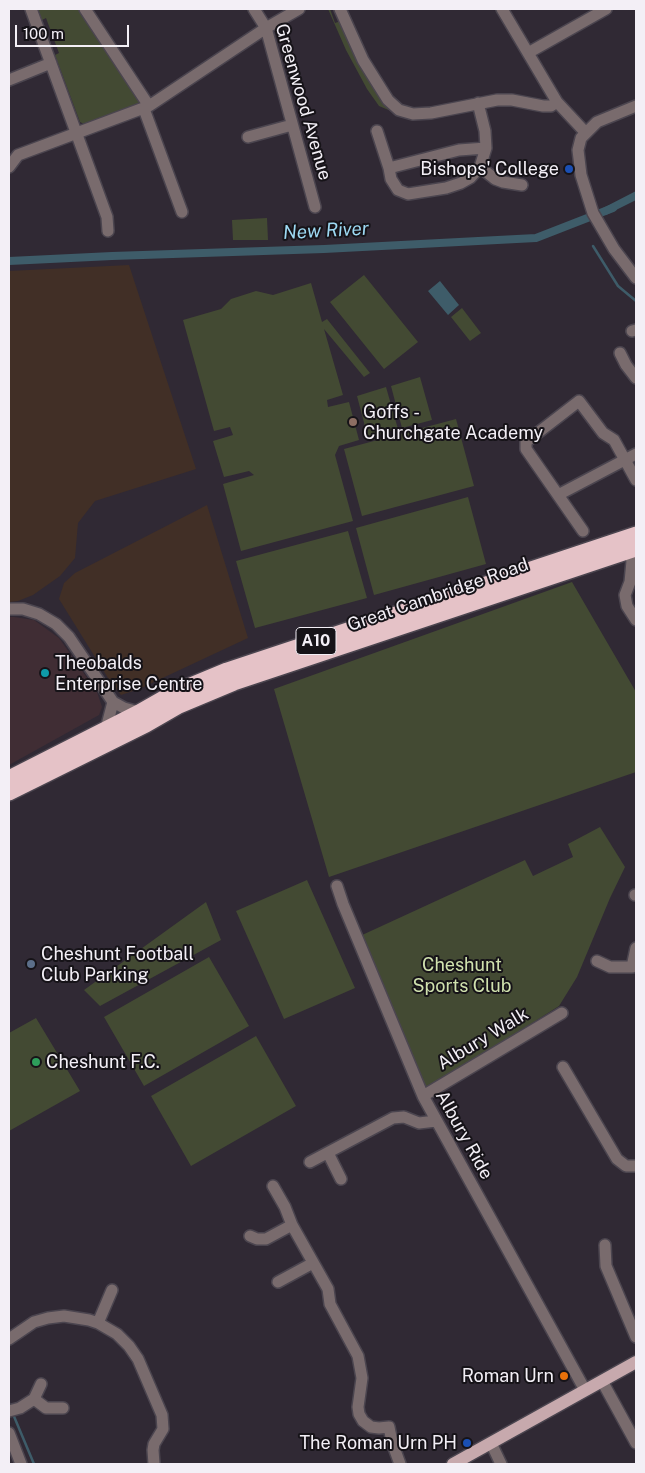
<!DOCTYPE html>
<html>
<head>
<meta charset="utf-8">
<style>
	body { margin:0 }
	#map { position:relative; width:645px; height:1473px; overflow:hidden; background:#302934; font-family:"Public Sans",sans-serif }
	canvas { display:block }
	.frame { position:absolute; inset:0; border:10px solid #f3eff6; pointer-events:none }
	.scale { position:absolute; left:15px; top:25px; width:114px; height:22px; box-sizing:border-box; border:2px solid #f3eff6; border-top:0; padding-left:6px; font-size:15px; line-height:18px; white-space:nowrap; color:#f3eff6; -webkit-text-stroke:4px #161318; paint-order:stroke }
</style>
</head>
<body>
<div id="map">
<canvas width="645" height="1473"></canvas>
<div class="frame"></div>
<div class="scale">100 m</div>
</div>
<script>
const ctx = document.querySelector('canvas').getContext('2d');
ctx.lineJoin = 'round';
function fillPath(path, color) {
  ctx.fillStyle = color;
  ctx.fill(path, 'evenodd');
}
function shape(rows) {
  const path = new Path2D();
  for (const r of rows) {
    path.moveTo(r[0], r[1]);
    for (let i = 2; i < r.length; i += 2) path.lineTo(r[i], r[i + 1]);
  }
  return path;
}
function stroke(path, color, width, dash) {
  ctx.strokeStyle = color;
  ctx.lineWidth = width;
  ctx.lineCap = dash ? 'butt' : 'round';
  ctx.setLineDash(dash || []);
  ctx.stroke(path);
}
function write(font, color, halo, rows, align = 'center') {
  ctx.font = font + ' "Public Sans",sans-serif';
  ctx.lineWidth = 4;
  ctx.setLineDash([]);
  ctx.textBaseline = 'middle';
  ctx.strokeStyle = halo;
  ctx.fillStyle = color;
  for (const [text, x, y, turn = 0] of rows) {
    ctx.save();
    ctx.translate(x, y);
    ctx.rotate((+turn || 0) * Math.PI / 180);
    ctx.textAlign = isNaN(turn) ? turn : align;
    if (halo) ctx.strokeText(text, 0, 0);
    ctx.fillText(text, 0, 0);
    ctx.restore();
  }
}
const commercial = shape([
	[9,617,14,617,34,620,59,638,97,692,102,707,99,715,9,765]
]);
const industrial = shape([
	[129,265,196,469,95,501,78,523,75,558,60,576,33,595,18,601,9,602,9,271],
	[207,505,248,638,139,689,121,695,108,678,59,599,64,583,75,573]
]);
const green = shape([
	[38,9,80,9,145,102,84,124,80,122,55,55,59,53,46,18,42,20],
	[328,9,330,9,335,23,341,21,392,109,391,111,379,106,367,89,346,50],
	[267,218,268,240,233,240,232,220],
	[364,275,418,342,384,369,330,302],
	[311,283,322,322,327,319,370,373,364,377,324,329,343,395,327,400,328,407,349,402,359,440,339,446,335,455,353,521,241,551,223,484,254,475,249,471,224,477,213,441,233,435,230,427,214,431,183,320,221,309,231,299,256,291,273,295],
	[462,308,481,333,470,341,451,317],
	[420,377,432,420,402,428,391,386],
	[386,387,398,429,368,438,357,396],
	[456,419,474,486,362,516,344,449],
	[468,497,486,564,374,595,356,528],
	[348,531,367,598,255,628,236,561],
	[572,582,636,692,636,772,329,877,274,689],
	[600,827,625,867,610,898,577,977,559,1006,425,1091,360,936,525,860,533,876,573,857,568,844],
	[307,880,355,988,284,1019,236,911],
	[206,902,221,940,100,1006,84,990],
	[209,957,249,1026,144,1086,104,1017],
	[36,1018,80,1091,9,1131,9,1033],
	[256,1036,296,1106,191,1166,151,1096]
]);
const water = shape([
	[636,191,636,200,606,215,603,208],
	[440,281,459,305,448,315,428,291]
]);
const stream = shape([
	[593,246,618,286,636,301],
	[9,1403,9,1404],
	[13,1414,34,1464]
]);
const canal = shape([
	[9,261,112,256,324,249,536,238,613,208]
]);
const minor = shape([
	[31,9,107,217,108,231],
	[85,9,149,106],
	[254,9,266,28,315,207],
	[340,9,363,60,388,100,399,110,413,114,431,113,497,100,512,100,543,106,551,106,557,102],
	[502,9,557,102,585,132],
	[528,53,606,9],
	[9,80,51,63],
	[478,103,485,131,486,148,480,167,470,178,461,183,446,188,408,194,398,190,391,179,389,168,459,150,486,148],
	[636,106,597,122,581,138,578,150,581,175,593,213,614,249,636,278],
	[144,109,182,212],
	[377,131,389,168],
	[248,137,292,125],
	[9,167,18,155,149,106,266,28,299,9],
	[480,167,495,179,503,182,522,185],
	[632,331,636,330],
	[620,353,626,365,636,378],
	[558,495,636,454],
	[583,531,526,449,526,442,579,401,603,433,614,440,636,480],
	[629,552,632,561,630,582,625,595,627,606,636,620],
	[9,609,23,609,39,614,56,624,69,637,113,702,124,708,139,712],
	[106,729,113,702],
	[337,886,343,904,423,1096,585,1390],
	[635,895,636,895],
	[597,961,610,967,632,967,636,948],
	[563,1067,617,1159,626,1166,636,1166],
	[423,1096,562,1013],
	[328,1153,341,1179],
	[310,1162,393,1118,404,1117,419,1123,436,1121],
	[273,1186,285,1207,292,1225,328,1289,330,1304,358,1356,362,1378,358,1407,359,1414,363,1421,371,1427,379,1428,389,1427,392,1442,400,1464],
	[250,1236,257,1239,266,1239,292,1225],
	[605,1245,606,1266,636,1337],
	[278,1282,313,1263],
	[98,1323,112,1290],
	[9,1339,34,1322,48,1318,64,1316,89,1320,98,1323,117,1334,129,1346,138,1359,162,1415,163,1429,154,1444,153,1450,154,1464],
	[602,1381,636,1443],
	[41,1384,34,1399,46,1408,63,1408],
	[9,1411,20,1408,34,1399],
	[9,1433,21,1464],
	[491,1443,501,1464]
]);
const major = shape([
	[453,1464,636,1362]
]);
const highway = shape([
	[9,778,139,712,174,692,227,670,636,534],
	[9,793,146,725,179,706,234,683,636,549]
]);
const markers = [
	[569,169,5,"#1a4fb4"],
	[353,422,5,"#8d6e63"],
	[45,673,5,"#0f9aa8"],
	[31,964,5,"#5c6f8a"],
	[36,1062,5,"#2e9e5b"],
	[564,1376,5,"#e8710a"],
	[467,1443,5,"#1a4fb4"]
];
const shields = [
	[316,641,40]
];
const shieldNames = [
	["A10",316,641]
];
const streetNames = [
	["Greenwood Avenue",303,102,74],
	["Great Cambridge Road",438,595,-19],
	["Albury Walk",483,1039,-31],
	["Albury Ride",464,1135,61]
];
const poiNames = [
	["Bishops' College",559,169,"right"],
	["Goffs -",363,412],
	["Churchgate Academy",363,433],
	["Theobalds",55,663],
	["Enterprise Centre",55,684],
	["Cheshunt Football",41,954],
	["Club Parking",41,975],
	["Cheshunt F.C.",46,1062],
	["Roman Urn",554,1376,"right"],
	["The Roman Urn PH",457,1443,"right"]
];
const parkNames = [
	["Cheshunt",462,965],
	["Sports Club",462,986]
];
const waterNames = [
	["New River",326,231,-3]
];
fillPath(commercial, '#402d34');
fillPath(industrial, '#412f26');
fillPath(green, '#434a33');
fillPath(water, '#3e5c69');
stroke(stream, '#3e5c69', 2.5);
stroke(canal, '#3e5c69', 8);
stroke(minor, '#4b454f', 14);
stroke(major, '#4b454f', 15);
stroke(highway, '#4b454f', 18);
stroke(minor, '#796b6d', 11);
stroke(major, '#c7a9ad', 12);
stroke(highway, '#e5c2c7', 15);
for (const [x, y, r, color] of markers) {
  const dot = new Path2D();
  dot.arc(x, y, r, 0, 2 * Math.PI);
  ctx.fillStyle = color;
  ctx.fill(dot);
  stroke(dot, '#161318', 2);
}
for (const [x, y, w] of shields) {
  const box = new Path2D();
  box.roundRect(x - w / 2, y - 13.5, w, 27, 4);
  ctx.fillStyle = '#161318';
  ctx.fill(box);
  stroke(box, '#f3eff6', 1);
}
write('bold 16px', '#f3eff6', null, shieldNames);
write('18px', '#f3eff6', '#161318', streetNames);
write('18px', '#f3eff6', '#161318', poiNames, 'left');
write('18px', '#d0e1ae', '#161318', parkNames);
write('italic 19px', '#9dd9f3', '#161318', waterNames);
</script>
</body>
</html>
